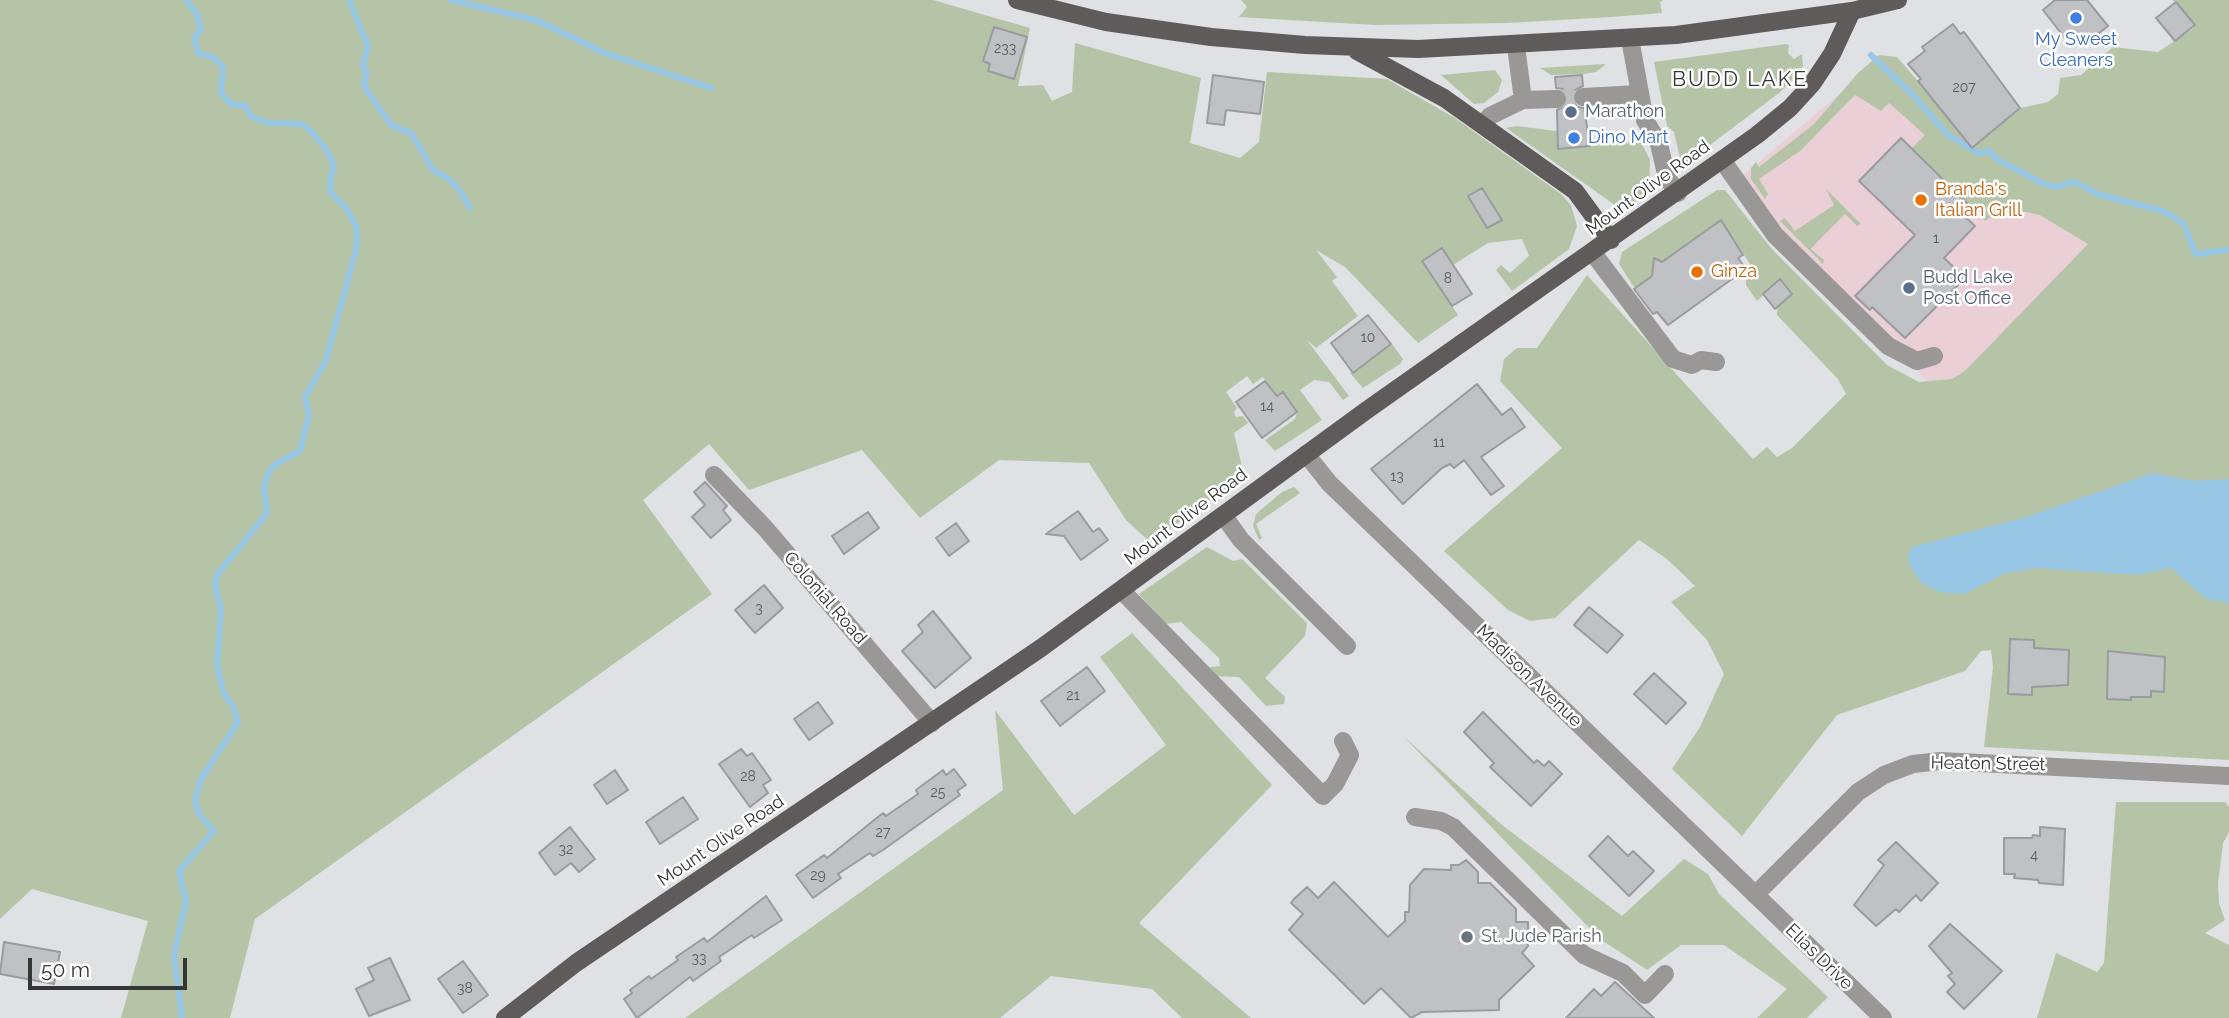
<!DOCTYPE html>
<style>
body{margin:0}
#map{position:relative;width:2229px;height:1018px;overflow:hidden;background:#e0e1e4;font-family:Raleway,sans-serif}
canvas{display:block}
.scale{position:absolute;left:28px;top:958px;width:159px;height:32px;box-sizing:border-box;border:4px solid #363637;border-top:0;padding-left:9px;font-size:21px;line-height:24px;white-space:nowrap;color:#363637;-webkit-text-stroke:5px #fff;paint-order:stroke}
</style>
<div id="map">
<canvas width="2229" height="1018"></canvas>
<div class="scale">50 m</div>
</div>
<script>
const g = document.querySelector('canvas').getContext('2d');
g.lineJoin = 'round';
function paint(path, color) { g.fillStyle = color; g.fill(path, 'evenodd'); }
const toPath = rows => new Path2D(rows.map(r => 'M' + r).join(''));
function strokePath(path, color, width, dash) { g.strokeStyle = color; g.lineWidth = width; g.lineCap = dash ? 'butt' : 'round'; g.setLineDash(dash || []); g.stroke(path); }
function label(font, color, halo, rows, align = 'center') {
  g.font = font + ' Raleway,sans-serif'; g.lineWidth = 5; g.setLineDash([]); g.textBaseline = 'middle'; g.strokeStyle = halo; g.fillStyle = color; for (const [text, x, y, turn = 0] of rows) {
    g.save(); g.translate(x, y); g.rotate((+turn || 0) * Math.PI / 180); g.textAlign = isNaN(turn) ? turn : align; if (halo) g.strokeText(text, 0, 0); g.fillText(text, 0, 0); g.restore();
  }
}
paint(toPath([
 [1867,71,2092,243,1946,400,1783,236,1741,177]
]), '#ead0d6');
paint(toPath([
 [0,0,933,0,1030,28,1018,86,1043,85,1052,101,1072,92,1075,43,1201,78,1190,143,1240,158,1259,142,1267,72,1387,79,1455,118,1561,194,1571,205,1577,226,1569,249,1512,291,1496,270,1501,265,1510,273,1529,256,1522,239,1488,243,1453,265,1442,248,1422,260,1458,315,1418,343,1345,267,1316,250,1337,277,1332,281,1358,316,1316,348,1307,340,1349,396,1343,400,1329,382,1314,380,1300,390,1322,420,1275,451,1265,440,1295,419,1297,412,1283,392,1277,396,1263,377,1253,384,1247,376,1226,392,1237,408,1234,412,1236,417,1243,416,1248,423,1234,433,1244,475,1151,543,1126,520,1089,463,999,460,920,518,862,450,749,490,709,444,643,500,712,594,255,919,230,1018,121,1018,148,921,32,889,0,919],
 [1241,0,1663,0,1660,2,1662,13,1611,17,1508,23,1374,25,1239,17,1247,7],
 [2173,0,2229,0,2229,760,1984,747,1993,667,1991,650,1981,651,1965,671,1837,715,1742,836,1672,769,1700,727,1724,674,1707,640,1671,602,1695,586,1667,559,1639,540,1555,618,1530,621,1508,610,1444,551,1562,448,1500,381,1504,359,1517,348,1537,348,1587,275,1753,459,1767,447,1777,457,1792,448,1846,394,1838,379,1777,315,1780,280,1757,301,1746,285,1746,280,1756,273,1721,220,1662,262,1653,263,1656,274,1635,289,1619,264,1622,252,1717,190,1725,190,1771,248,1887,365,1919,382,1952,379,1965,371,2088,244,2040,215,1998,206,1997,212,1985,221,1912,148,1925,135,1889,103,1881,111,1855,95,1800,151,1759,179,1768,194,1765,199,1751,179,1751,168,1756,162,1759,167,1814,124,1858,73,1879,55,1897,57,1930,95,1994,130,2020,108,2048,102,2058,94,2060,78,2081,75,2113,47,2158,52,2194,28],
 [1786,44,1789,45,1788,53,1794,59,1802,54,1803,66,1795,77,1779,93,1682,166,1674,132,1667,126,1654,62],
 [1606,64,1596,72,1583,74,1551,75,1540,68],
 [1495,70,1502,80,1498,92,1484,103,1474,104,1441,75],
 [1516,126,1557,131,1558,149,1641,142,1650,160,1649,192,1622,210,1506,128],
 [1826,189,1861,224,1857,226,1845,214,1818,241,1811,249,1824,260,1823,264,1780,221,1785,218,1795,231,1834,205],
 [1392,344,1403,359,1400,364,1363,388,1350,373],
 [1294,487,1300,493,1256,524,1262,538,1259,540,1253,526,1256,514,1282,492],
 [1207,547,1233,561,1242,559,1307,623,1305,636,1265,678,1285,697,1284,704,1266,706,1239,677,1210,676,1203,668,1220,666,1219,658,1181,622,1165,624,1139,594],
 [1132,633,1272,785,1139,923,1251,1018,1182,1018,1152,989,1051,976,1000,1018,685,1018,1003,790,995,710,1074,815,1166,745,1100,657],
 [1403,736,1502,825,1622,916,1684,859,1708,874,1719,894,1828,997,1807,1018,1757,1018,1787,989,1724,945,1681,945,1647,970,1600,939],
 [2116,802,2225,802,2229,807,2229,832,2223,843,2218,883,2219,903,2225,920,2205,933,2229,945,2229,1018,2037,1018,2056,953,2097,972,2104,963]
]), '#b5c4a7');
paint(toPath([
 [2153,473,2192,481,2229,479,2229,603,2206,599,2171,568,2137,575,2035,568,2003,574,1965,594,1940,592,1922,583,1911,568,1908,555,1912,547,2026,517]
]), '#97c7e5');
strokePath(toPath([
 [349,0,368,46,363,66,367,73,364,82,367,91,392,126,411,133,434,171,446,177,458,188,470,208],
 [451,0,536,20,605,53,711,88],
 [1871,55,1914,96,1948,135,1978,153,1989,151,1998,160,2044,184,2058,187,2072,182,2080,184,2097,194,2163,211,2183,223,2196,254,2229,250],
 [182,1018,174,955,186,901,179,871,214,831,199,814,195,800,201,779,238,722,233,706,224,694,217,665,221,608,215,586,217,575,267,513,264,489,268,473,276,464,300,451,309,415,305,397,326,360,356,250,357,228,347,209,331,193,330,179,334,166,328,152,312,132,302,124,269,123,252,117,244,105,232,105,221,93,223,67,213,57,199,54,194,38,201,30,197,14,186,0]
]), '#97c7e5', 6);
const building = toPath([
 [2055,0,2087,0,2108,26,2089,41,2084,36,2075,43,2067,34,2064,37,2043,10,2055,0],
 [2176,2,2195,25,2175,41,2156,18,2176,2],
 [1953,24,1960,34,1964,32,2020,108,1972,148,1918,81,1921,79,1908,64,1925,51,1922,47,1953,24],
 [994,27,1027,37,1014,79,988,71,990,64,983,61,994,27],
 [1213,75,1264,82,1260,114,1226,110,1224,125,1207,123,1213,75],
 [1582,75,1583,86,1573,91,1572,98,1577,107,1584,108,1590,146,1558,149,1557,110,1567,105,1568,98,1563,89,1556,88,1555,77,1582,75],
 [1901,138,1970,206,1962,214,1975,226,1944,258,1965,278,1905,338,1872,307,1870,310,1855,296,1915,235,1859,181,1901,138],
 [1482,188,1502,220,1487,228,1468,196,1482,188],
 [1721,220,1743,255,1738,258,1746,269,1668,325,1657,312,1653,314,1634,289,1652,276,1654,258,1662,262,1721,220],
 [1442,248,1472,294,1452,306,1422,261,1442,248],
 [1780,279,1792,294,1775,309,1763,294,1780,279],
 [1368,315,1391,344,1353,373,1331,343,1368,315],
 [1265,381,1277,396,1283,392,1297,412,1262,438,1236,402,1265,381],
 [1477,384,1502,415,1511,408,1525,427,1481,457,1504,486,1491,495,1464,460,1454,468,1450,464,1442,468,1403,504,1371,469,1477,384],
 [705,482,727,506,723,510,731,520,711,538,692,517,705,505,694,492,705,482],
 [1078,511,1093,532,1099,528,1108,540,1081,560,1064,536,1046,534,1078,511],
 [868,512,879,528,844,554,832,536,868,512],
 [956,523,969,541,949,556,936,538,956,523],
 [764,585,783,608,755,633,735,610,764,585],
 [1589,607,1623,635,1607,653,1574,625,1589,607],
 [933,611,971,658,935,688,902,651,923,632,918,625,933,611],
 [2010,639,2034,640,2034,648,2069,650,2068,685,2032,687,2032,695,2008,694,2010,639],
 [2108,651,2165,657,2164,692,2151,691,2151,697,2131,697,2131,700,2107,699,2108,651],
 [1087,667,1105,691,1060,726,1041,701,1087,667],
 [1654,673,1686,703,1666,724,1634,694,1654,673],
 [818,702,833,723,809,740,794,719,818,702],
 [1483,712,1534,763,1537,760,1544,766,1549,761,1562,774,1531,806,1490,767,1494,763,1464,732,1483,712],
 [741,749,747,756,752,753,771,780,763,785,768,793,750,807,719,764,741,749],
 [954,769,966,785,957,791,960,795,883,850,873,856,870,853,838,874,841,878,813,898,796,875,824,855,827,858,883,813,886,816,918,794,916,790,943,770,946,775,954,769],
 [615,770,628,790,607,804,594,785,615,770],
 [683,797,698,819,660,844,646,822,683,797],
 [570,827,595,859,579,872,571,863,555,875,539,853,570,827],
 [2040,827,2065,829,2063,885,2039,883,2038,880,2014,878,2015,874,2004,874,2004,838,2032,838,2033,835,2040,836,2040,827],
 [1608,836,1628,856,1633,851,1654,871,1629,896,1589,856,1608,836],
 [1896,842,1938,883,1921,901,1916,895,1899,912,1896,909,1876,926,1854,905,1884,865,1878,860,1896,842],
 [1466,860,1478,872,1478,883,1490,883,1516,909,1516,922,1528,922,1528,946,1522,953,1534,966,1499,1000,1499,1010,1422,1012,1411,1018,1381,988,1364,1004,1289,930,1303,914,1291,903,1294,899,1307,887,1318,898,1334,882,1388,937,1405,921,1405,912,1409,912,1410,885,1424,869,1451,870,1451,865,1459,865,1466,860],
 [766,896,782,920,754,938,752,935,719,957,721,961,693,981,690,977,637,1018,624,999,632,993,630,990,649,976,651,979,678,960,676,957,704,938,707,942,766,896],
 [1950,924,2002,971,1964,1009,1947,992,1955,984,1948,976,1952,973,1929,946,1950,924],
 [4,942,60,952,54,984,0,974,4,942],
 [390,958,410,1000,369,1016,356,989,374,980,368,968,390,958],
 [463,961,488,995,463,1013,438,979,463,961],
 [1615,982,1654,1018,1566,1018,1594,989,1601,996,1615,982]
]);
paint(building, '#c0c1c4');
strokePath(building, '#9a9b9e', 2);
strokePath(toPath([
 [1557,99,1583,97]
]), '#bebfc1', 18, [18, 9]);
strokePath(toPath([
 [1630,39,1645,120,1659,144,1667,178,1678,193],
 [1516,46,1523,100,1557,99],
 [1583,97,1638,94],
 [1483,125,1490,116,1523,100],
 [1722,160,1775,235,1888,346,1917,361,1934,356],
 [1593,253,1673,359,1692,365,1701,360,1716,362],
 [1306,454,1329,483,1883,1018],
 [714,475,765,528,932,723],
 [1223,515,1241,540,1347,646],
 [1122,591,1323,796,1335,784,1350,755,1343,741],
 [1415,817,1441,821,1453,827,1584,955,1623,973,1645,995,1665,974],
 [1755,895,1858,792,1884,775,1913,764,1941,761,2229,776]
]), '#999897', 18);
strokePath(toPath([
 [1017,0,1106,22,1211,37,1305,45,1418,49,1676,35,1852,11,1898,0],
 [1357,51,1444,98,1575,191,1611,240],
 [505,1018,576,963,1041,648,1367,410,1757,135,1790,108,1812,84,1832,54,1852,11]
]), '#5e5b5a', 18);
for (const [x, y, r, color] of [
 [2076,18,7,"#3f7fe0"],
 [1571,112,7,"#5c6f8a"],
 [1574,138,7,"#3f7fe0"],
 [1921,200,7,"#e8710a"],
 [1697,272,7,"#e8710a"],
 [1909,288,7,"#5c6f8a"],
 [1467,937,7,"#6b7280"]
]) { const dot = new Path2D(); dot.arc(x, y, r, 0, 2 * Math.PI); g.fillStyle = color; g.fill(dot); strokePath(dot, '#fff', 2.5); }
label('14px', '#58595a', null, [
 ["233",1005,49],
 ["207",1964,88],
 ["1",1936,239],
 ["8",1448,279],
 ["10",1368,338],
 ["14",1267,407],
 ["11",1439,443],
 ["13",1397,477],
 ["3",759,609],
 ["21",1073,696],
 ["28",748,777],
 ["25",938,793],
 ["27",883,833],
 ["32",566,850],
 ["4",2034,856],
 ["29",818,876],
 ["33",699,959],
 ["38",465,989]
]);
label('18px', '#366cbe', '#fff', [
 ["My Sweet",2076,40],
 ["Cleaners",2076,61],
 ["Dino Mart",1588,138,"left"]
]);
label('18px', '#4e5e75', '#fff', [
 ["Marathon",1585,112],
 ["Budd Lake",1923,278],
 ["Post Office",1923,299]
], 'left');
label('18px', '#363637', '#fff', [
 ["Mount Olive Road",1648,188,-36],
 ["Mount Olive Road",1186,517,-37],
 ["Colonial Road",825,598,49],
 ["Madison Avenue",1529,676,44],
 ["Heaton Street",1988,764,1],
 ["Mount Olive Road",721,841,-34],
 ["Elias Drive",1819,957,44]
]);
label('18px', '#c56008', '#fff', [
 ["Branda's",1935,190],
 ["Italian Grill",1935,211],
 ["Ginza",1711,272]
], 'left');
label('18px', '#5b616d', '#fff', [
 ["St. Jude Parish",1481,937]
], 'left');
g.letterSpacing = '2px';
label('21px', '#363637', '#fff', [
 ["BUDD LAKE",1740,80]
]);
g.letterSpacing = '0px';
</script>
